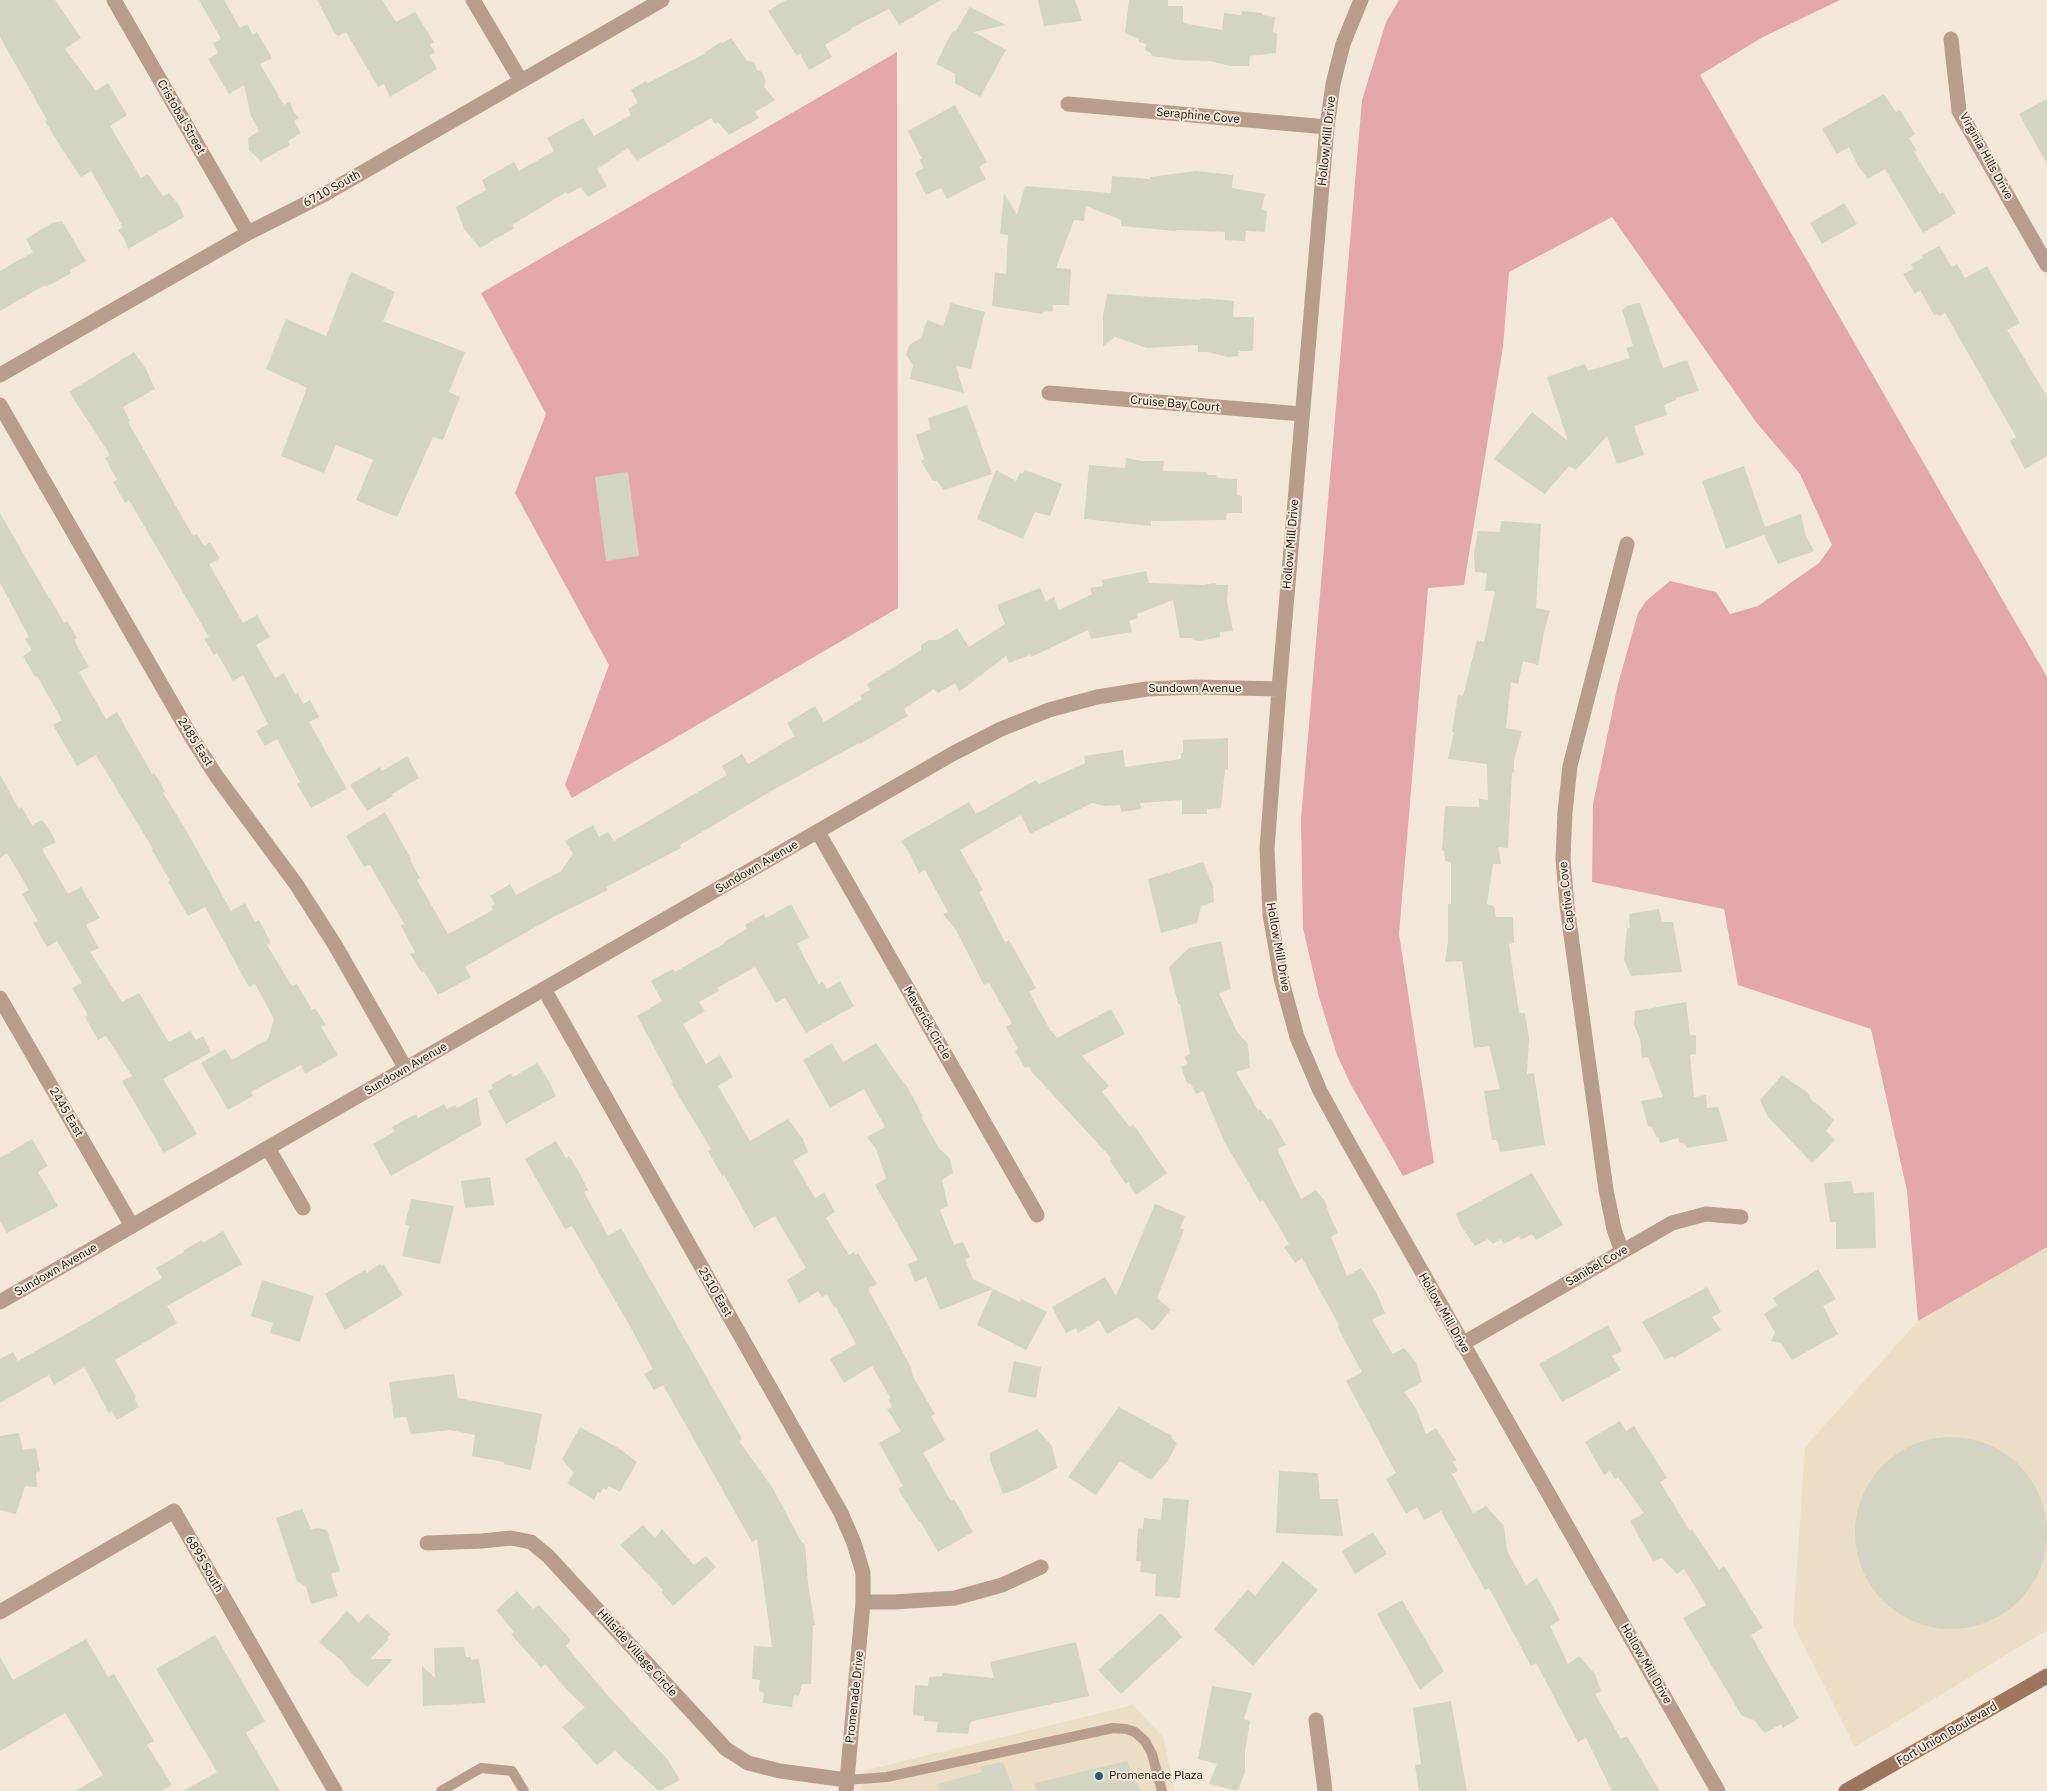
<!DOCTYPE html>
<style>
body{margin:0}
canvas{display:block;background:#f3e8d7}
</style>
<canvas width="2047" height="1791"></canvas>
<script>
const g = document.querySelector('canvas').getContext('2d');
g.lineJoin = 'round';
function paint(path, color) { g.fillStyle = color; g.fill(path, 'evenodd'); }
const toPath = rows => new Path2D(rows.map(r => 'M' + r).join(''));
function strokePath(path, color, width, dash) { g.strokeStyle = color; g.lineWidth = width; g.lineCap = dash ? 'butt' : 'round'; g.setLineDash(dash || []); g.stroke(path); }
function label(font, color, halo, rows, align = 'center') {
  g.font = font + ' "IBM Plex Sans",sans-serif'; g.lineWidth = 4; g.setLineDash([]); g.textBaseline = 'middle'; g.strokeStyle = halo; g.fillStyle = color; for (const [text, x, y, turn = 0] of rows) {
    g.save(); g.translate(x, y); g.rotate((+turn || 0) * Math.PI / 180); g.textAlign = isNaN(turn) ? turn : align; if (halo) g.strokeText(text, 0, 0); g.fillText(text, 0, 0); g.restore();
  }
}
paint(toPath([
 [2047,1247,2047,1630,1855,1747,1793,1624,1805,1447,1918,1321],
 [1133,1705,1163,1737,1175,1791,861,1791,864,1772,867,1770]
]), '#ecdec6');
paint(toPath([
 [1399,0,1840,0,1763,37,1700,75,2047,677,2047,1247,1918,1321,1907,1191,1871,1029,1738,985,1724,909,1592,882,1593,804,1618,684,1638,613,1646,601,1670,581,1716,592,1730,614,1758,606,1819,563,1832,545,1800,474,1756,422,1612,217,1509,272,1503,347,1464,585,1428,588,1399,934,1434,1163,1403,1176,1351,1085,1337,1055,1319,997,1303,928,1301,819,1362,100,1386,22],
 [897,52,898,608,572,798,565,785,609,665,515,493,546,414,481,293]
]), '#e4a7a8');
paint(toPath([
 [0,0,55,0,81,38,65,49,96,91,108,83,127,115,110,126,141,178,148,174,163,196,169,193,179,205,184,217,128,249,125,240,118,230,123,227,91,171,81,177,69,160,45,121,47,120,0,37],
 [199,0,224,0,240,28,247,24,253,35,257,32,272,58,260,64,284,105,290,101,293,111,299,118,294,121,301,133,288,141,290,145,261,161,249,150,248,138,259,131,251,116,244,85,229,94,208,59,218,53,213,43,221,39],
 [317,0,382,0,396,22,415,12,434,42,430,45,435,52,430,56,437,69,390,97,384,84,378,87,346,32,338,36,334,32],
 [786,0,941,0,899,25,889,9,851,28,852,29,825,45,832,57,809,70,800,54,797,56,768,11],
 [1038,0,1075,0,1082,21,1044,26],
 [1129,0,1168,0,1168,6,1183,6,1183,23,1222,30,1224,13,1241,15,1242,11,1262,13,1262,15,1275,17,1273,32,1277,33,1276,53,1250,56,1249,66,1230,66,1210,61,1179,60,1152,56,1151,53,1145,50,1146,44,1139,42,1139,39,1125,33],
 [970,7,1006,25,974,32,1006,50,980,97,955,83,955,74,936,64,948,39,953,31,955,32],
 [731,38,747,61,754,62,757,70,762,72,766,81,764,87,775,100,755,112,759,118,729,135,718,122,715,124,711,118,637,161,628,148,597,169,607,186,588,197,581,187,568,194,566,192,512,225,514,228,480,248,464,229,456,207,486,190,482,180,514,162,519,171,554,151,547,138,583,118,594,136,631,115,628,109,638,103,631,90,646,81,648,83,706,53,705,52,721,42,723,43],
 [1884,94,1896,112,1900,110,1915,134,1909,138,1917,151,1914,152,1940,194,1943,192,1956,213,1923,233,1885,169,1868,179,1858,166,1849,147,1837,154,1822,129],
 [2047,99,2047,164,2019,114],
 [955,105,987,162,979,167,986,179,947,199,941,188,926,195,915,173,924,168,919,159,922,159,908,131],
 [1196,171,1233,175,1232,188,1265,194,1261,210,1267,211,1265,232,1246,231,1245,241,1225,240,1225,232,1176,230,1176,231,1121,226,1121,220,1086,206,1084,221,1074,220,1056,268,1071,269,1069,305,1053,305,1053,311,1043,312,1042,314,992,306,995,272,1006,274,1008,235,1000,234,1004,193,1017,215,1025,186,1111,193,1112,176,1150,179,1150,177],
 [1844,203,1857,224,1822,244,1810,223],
 [62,221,86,261,70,270,71,273,46,287,45,285,0,311,0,271,33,252,26,239,52,223],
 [1939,246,1952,267,1957,264,1965,278,1987,266,2020,323,2007,330,2047,396,2047,456,2025,469,2010,441,2016,437,1945,313,1939,316,1938,314,1934,315,1920,290,1915,294,1903,274,1913,269,1911,264,1923,258,1922,255],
 [351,272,395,292,383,321,465,352,449,392,460,397,443,440,433,437,397,517,356,500,373,460,336,445,324,473,281,456,307,388,266,369,286,319,326,336],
 [1107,294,1200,300,1201,298,1234,301,1233,317,1254,317,1253,351,1239,351,1238,356,1228,357,1208,352,1198,352,1198,345,1147,348,1115,337,1103,346,1103,315],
 [951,303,985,312,971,369,956,366,964,393,910,379,913,365,906,355,909,345,921,338,927,320,943,326],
 [1640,303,1663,368,1687,360,1699,391,1676,398,1676,400,1664,405,1667,415,1634,426,1644,455,1617,464,1607,436,1576,470,1569,466,1545,494,1494,459,1532,412,1568,441,1547,377,1585,364,1588,371,1630,358,1626,348,1633,346,1622,310,1629,305],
 [134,352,146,369,155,389,123,407,130,421,128,422,193,536,197,534,204,546,210,542,220,559,209,564,243,623,257,615,270,637,256,645,275,678,284,673,295,694,298,693,303,704,310,700,319,717,309,722,347,789,311,808,297,784,300,782,277,739,265,746,256,731,268,724,243,675,233,681,217,653,214,655,204,639,209,637,188,601,129,500,125,503,113,482,117,480,105,458,110,455,69,392],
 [967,405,992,474,944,490,937,481,933,481,921,461,924,459,916,435,931,429,928,418],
 [1126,458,1142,461,1164,461,1163,471,1207,472,1208,475,1216,475,1217,478,1237,479,1237,495,1242,496,1242,513,1227,513,1226,520,1151,521,1151,526,1084,519,1089,465,1125,468],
 [1744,466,1765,527,1801,514,1805,534,1814,551,1778,564,1764,535,1726,549,1702,481],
 [996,470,1016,481,1020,472,1022,474,1025,470,1062,484,1050,516,1035,512,1023,539,977,519],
 [628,472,639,556,606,561,595,477],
 [0,513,49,598,50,598,64,623,67,621,77,638,74,640,89,667,79,672,106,719,117,712,152,774,154,773,160,782,165,792,163,793,186,830,231,911,245,903,255,922,259,920,271,943,267,945,292,986,297,984,312,1010,315,1008,326,1025,321,1027,338,1055,305,1074,301,1065,251,1092,253,1096,228,1110,201,1063,225,1049,232,1060,268,1039,274,1019,255,984,249,987,205,907,188,916,168,882,170,881,152,850,153,849,96,755,77,766,53,725,62,720,37,676,35,677,23,656,32,650,25,639,29,637,0,583],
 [1501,521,1541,524,1536,608,1550,611,1544,632,1538,665,1523,661,1518,684,1511,682,1506,728,1522,731,1514,760,1514,773,1512,772,1508,848,1498,847,1501,864,1493,864,1487,904,1494,906,1496,917,1513,917,1514,943,1509,944,1519,1013,1525,1013,1529,1038,1527,1074,1534,1073,1545,1145,1500,1152,1497,1140,1492,1140,1484,1091,1500,1089,1489,1046,1474,1048,1462,961,1445,962,1448,941,1448,904,1451,904,1451,862,1445,861,1444,851,1442,851,1445,806,1479,807,1479,799,1488,800,1487,764,1448,759,1454,732,1452,732,1458,695,1463,696,1477,640,1484,642,1495,591,1485,591,1487,573,1475,572,1474,552,1478,531,1500,532],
 [1146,571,1149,583,1203,585,1215,583,1216,585,1228,585,1227,601,1233,631,1220,632,1220,637,1200,641,1193,640,1192,638,1180,638,1173,600,1137,614,1138,618,1129,621,1132,632,1091,639,1088,630,1031,657,1030,655,1009,663,1006,656,959,692,955,683,938,693,934,689,904,709,908,716,860,744,859,743,773,790,680,845,681,848,606,887,608,890,553,917,465,967,471,977,438,995,424,971,422,973,410,954,415,952,401,926,404,924,370,865,364,867,346,836,385,812,411,859,410,860,420,878,417,880,448,934,493,910,491,906,495,904,490,896,510,884,516,895,561,871,573,854,565,841,593,825,599,837,608,832,614,841,727,775,722,766,742,754,748,764,795,736,787,723,815,706,824,722,862,699,860,695,870,690,867,684,921,650,921,645,929,640,938,640,957,628,969,647,1005,624,997,605,1040,588,1046,601,1054,597,1059,610,1092,594,1090,588,1103,586,1102,580],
 [1228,738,1228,769,1225,770,1221,808,1207,809,1207,814,1182,814,1182,800,1140,803,1141,809,1121,812,1120,805,1105,806,1092,803,1030,834,1021,815,960,850,983,890,979,892,1005,942,1009,940,1036,988,1029,992,1051,1031,1052,1031,1057,1038,1111,1009,1125,1034,1082,1056,1109,1086,1102,1092,1130,1127,1133,1124,1167,1173,1136,1195,1128,1182,1126,1184,1110,1161,1112,1159,1031,1071,1029,1066,1025,1068,1015,1051,1018,1049,1006,1027,1012,1023,989,983,984,985,956,930,943,914,948,912,925,870,919,873,911,856,901,841,969,802,976,814,1036,780,1039,784,1085,763,1084,756,1123,750,1125,767,1181,759,1181,753,1183,753,1183,740],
 [407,756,419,778,392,794,393,796,367,811,350,785,380,767,382,771],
 [0,775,19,809,22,807,32,825,42,820,50,830,56,842,42,849,68,894,81,887,100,918,86,925,99,948,90,952,122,1002,139,993,169,1042,190,1031,196,1040,203,1036,211,1052,163,1079,197,1134,164,1153,122,1081,132,1076,106,1036,98,1040,85,1017,88,1015,72,988,82,983,57,941,47,947,33,923,38,921,22,894,29,890,7,853,0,858],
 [1203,862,1213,886,1214,902,1201,906,1197,923,1161,933,1148,879],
 [791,904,809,937,797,944,819,985,822,981,827,989,840,981,854,1006,806,1033,785,998,776,1003,755,967,717,988,719,991,699,1002,705,1011,683,1024,706,1064,720,1055,733,1077,718,1086,750,1141,788,1119,803,1139,808,1152,793,1161,815,1198,824,1192,835,1212,826,1218,849,1255,854,1252,855,1255,858,1253,877,1284,868,1289,911,1367,913,1377,935,1414,931,1416,945,1440,923,1453,951,1501,954,1499,973,1532,938,1552,920,1521,919,1522,898,1489,903,1486,879,1443,901,1431,887,1409,892,1407,889,1400,891,1399,872,1366,844,1383,830,1359,856,1344,836,1307,835,1308,827,1295,822,1297,818,1291,799,1303,787,1280,806,1268,775,1216,754,1228,724,1175,722,1176,708,1151,711,1149,671,1083,673,1082,637,1016,662,1001,651,981,673,969,675,972,725,943,724,942,747,929,745,925,764,914,766,918],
 [1659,909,1662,922,1673,922,1682,972,1631,976,1624,960,1627,928,1630,928,1629,914],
 [1221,941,1231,989,1219,993,1237,1032,1248,1044,1250,1068,1236,1072,1258,1110,1260,1109,1268,1120,1271,1119,1286,1145,1277,1149,1301,1199,1316,1190,1325,1201,1329,1214,1338,1233,1331,1237,1347,1276,1361,1268,1376,1292,1385,1313,1372,1320,1393,1354,1404,1348,1417,1364,1422,1382,1404,1392,1416,1408,1426,1434,1436,1428,1456,1460,1453,1462,1458,1471,1452,1474,1473,1513,1486,1506,1504,1526,1507,1551,1526,1585,1537,1578,1560,1620,1550,1626,1568,1664,1579,1656,1595,1674,1601,1691,1595,1694,1621,1739,1627,1736,1660,1791,1612,1791,1586,1738,1578,1742,1536,1663,1531,1666,1489,1588,1485,1590,1441,1511,1424,1520,1417,1507,1406,1514,1386,1479,1396,1473,1346,1381,1362,1372,1337,1326,1339,1325,1302,1258,1295,1263,1284,1247,1289,1244,1263,1200,1260,1202,1224,1141,1203,1091,1196,1094,1191,1084,1187,1083,1181,1067,1188,1063,1184,1057,1190,1054,1180,1004,1178,1004,1169,967,1189,948],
 [1686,1002,1690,1035,1696,1035,1696,1054,1690,1055,1694,1097,1706,1095,1707,1108,1718,1107,1728,1141,1687,1148,1685,1144,1680,1143,1678,1138,1660,1143,1659,1138,1656,1137,1652,1127,1648,1126,1641,1101,1663,1097,1648,1057,1642,1058,1640,1039,1634,1025,1635,1011],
 [832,1043,843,1062,876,1043,904,1084,905,1083,923,1116,921,1117,939,1148,950,1159,953,1173,942,1180,948,1206,940,1210,954,1245,963,1242,970,1257,965,1259,973,1279,1020,1302,1021,1299,1047,1312,1026,1350,977,1325,993,1289,940,1310,926,1277,915,1282,908,1264,918,1260,875,1185,886,1178,876,1149,867,1137,885,1127,864,1089,830,1108,803,1060],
 [537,1063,549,1081,556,1096,506,1124,488,1091,493,1088,491,1085,511,1073,513,1077],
 [1782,1075,1807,1092,1812,1101,1819,1105,1834,1120,1826,1131,1835,1140,1812,1163,1768,1117,1760,1100],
 [477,1097,481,1125,391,1176,373,1144,395,1131,392,1127,416,1114,418,1118,444,1104,447,1109,455,1105,457,1108],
 [32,1139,48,1166,38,1172,58,1206,7,1233,0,1221,0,1158],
 [556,1141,566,1158,569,1156,579,1172,588,1190,584,1192,608,1236,621,1228,742,1439,739,1441,772,1487,802,1543,805,1544,808,1583,815,1625,813,1625,811,1684,802,1684,799,1696,794,1695,792,1707,763,1703,764,1693,759,1691,760,1680,752,1679,754,1646,772,1647,757,1539,752,1542,663,1385,654,1390,644,1374,653,1369,631,1328,572,1226,565,1229,525,1159],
 [1532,1173,1563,1225,1536,1240,1532,1234,1521,1240,1519,1236,1504,1244,1501,1239,1493,1244,1488,1239,1475,1246,1461,1226,1456,1214],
 [490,1177,494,1205,465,1208,461,1181],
 [1851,1181,1854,1193,1874,1192,1876,1248,1836,1249,1836,1222,1830,1222,1824,1183],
 [411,1199,454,1206,440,1264,402,1256,409,1226,405,1224],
 [1155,1204,1185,1216,1180,1228,1184,1230,1157,1298,1171,1310,1153,1331,1137,1317,1107,1334,1099,1320,1078,1333,1076,1328,1066,1333,1052,1307,1105,1277,1116,1296],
 [223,1231,242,1264,167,1306,177,1323,115,1360,136,1397,134,1398,139,1407,117,1420,112,1411,109,1413,84,1367,54,1385,49,1375,0,1403,0,1359,13,1352,18,1361,79,1327,162,1278,156,1268,184,1252,183,1251,202,1240,203,1243],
 [380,1264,382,1266,384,1265,403,1295,345,1330,325,1294,365,1270,367,1273],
 [1818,1269,1836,1299,1823,1306,1838,1334,1792,1360,1781,1343,1771,1341,1775,1332,1764,1314,1777,1305,1773,1298],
 [262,1280,314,1296,300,1342,270,1333,273,1323,251,1316],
 [1707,1287,1721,1312,1712,1317,1721,1330,1674,1358,1673,1356,1665,1360,1642,1322],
 [1608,1325,1622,1351,1612,1356,1621,1370,1562,1402,1539,1364],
 [1014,1361,1041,1367,1036,1398,1008,1392],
 [454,1374,458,1398,542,1414,531,1470,504,1464,504,1462,472,1456,475,1435,450,1430,411,1434,406,1417,394,1418,389,1382],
 [1119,1407,1172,1436,1171,1438,1177,1443,1168,1461,1151,1480,1120,1461,1096,1495,1068,1477],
 [1620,1421,1626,1431,1634,1426,1667,1478,1660,1482,1690,1531,1692,1529,1719,1570,1724,1566,1763,1628,1751,1635,1799,1718,1783,1728,1781,1724,1765,1733,1754,1720,1742,1716,1683,1618,1706,1605,1684,1569,1677,1574,1662,1558,1653,1561,1630,1521,1644,1513,1618,1477,1615,1479,1610,1471,1604,1475,1585,1442],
 [580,1427,620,1449,637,1462,620,1492,609,1486,606,1490,603,1488,600,1493,598,1492,594,1500,567,1483,574,1473,562,1459],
 [1037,1429,1052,1446,1057,1468,1020,1488,1003,1494,990,1460,990,1453],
 [19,1433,23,1450,36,1448,40,1471,36,1473,37,1487,25,1486,16,1514,0,1510,0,1436],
 '1855 1533a96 96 0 1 1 192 0a96 96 0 1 1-192 0Z',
 [1279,1471,1318,1473,1320,1499,1338,1499,1343,1536,1276,1533],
 [1163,1498,1189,1500,1180,1598,1155,1596,1156,1574,1140,1572,1141,1561,1136,1561,1138,1528,1143,1529,1144,1518,1161,1520],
 [302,1509,311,1529,318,1528,327,1530,340,1571,331,1574,338,1596,311,1604,306,1587,297,1581,276,1518],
 [643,1525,655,1538,662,1529,694,1565,706,1556,716,1567,673,1606,661,1592,663,1590,620,1545],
 [1373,1532,1387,1554,1355,1574,1342,1551],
 [1283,1561,1318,1590,1253,1666,1214,1629,1248,1589,1255,1596],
 [517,1591,533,1609,539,1605,571,1640,566,1646,609,1697,668,1760,680,1780,659,1791,615,1751,597,1765,562,1727,585,1707,567,1690,545,1664,541,1668,511,1634,514,1632,496,1610],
 [1402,1600,1444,1671,1420,1690,1377,1614],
 [347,1611,359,1623,367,1614,391,1634,387,1638,389,1639,370,1659,393,1659,368,1687,353,1675,343,1662,319,1642],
 [1161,1613,1182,1637,1121,1694,1098,1670],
 [215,1635,265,1721,246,1733,280,1791,183,1791,217,1772,156,1669],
 [86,1639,108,1677,114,1674,154,1741,147,1745,172,1785,161,1791,75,1791,103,1775,65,1713,0,1751,0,1657,13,1680],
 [1076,1642,1089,1696,973,1721,970,1723,968,1734,936,1732,938,1722,924,1721,924,1716,913,1715,915,1685,928,1686,929,1677,942,1676,943,1673,994,1678,990,1662],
 [464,1647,466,1657,471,1657,471,1660,479,1659,485,1703,423,1706,422,1666,435,1678,434,1648],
 [1212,1686,1252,1693,1244,1719,1250,1721,1245,1751,1245,1771,1238,1791,1209,1784,1217,1764,1198,1759],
 [1451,1701,1467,1791,1419,1791,1415,1765,1421,1764,1413,1708],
 [1127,1761,1141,1791,1036,1791,1035,1783],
 [1003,1762,1014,1791,938,1791,937,1784,982,1772,980,1767]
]), '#d3d4c2');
strokePath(toPath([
 [847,1780,887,1777,1113,1728,1126,1729,1135,1732,1145,1741,1152,1754,1162,1791],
 [441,1791,481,1768,512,1771,524,1791]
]), '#b89c8d', 10);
strokePath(toPath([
 [114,0,248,233],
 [473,0,521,81],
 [1361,0,1343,44,1333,84,1327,127,1279,689,1267,849,1270,914,1281,978,1297,1037,1320,1091,1348,1142,1718,1791],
 [1951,39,1959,111,2047,265],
 [1068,104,1327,127],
 [0,375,248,233,325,194,662,0],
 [1049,393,1302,414],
 [0,405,192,738,217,777,296,884,335,945,406,1069],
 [818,832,1037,1215],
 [544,989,841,1513,854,1543,863,1573,863,1602,846,1791],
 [0,998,132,1226],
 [268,1148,303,1208],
 [1622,1252,1614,1229,1606,1190,1567,906,1563,859,1565,812,1570,766,1627,544],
 [0,1302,954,753,1001,729,1049,710,1097,697,1147,689,1196,687,1279,689],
 [1462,1344,1672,1223,1706,1214,1741,1217],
 [427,1543,482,1541,511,1538,531,1542,548,1556,726,1749,748,1763,780,1771,847,1780],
 [863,1602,894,1602,955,1598,1002,1585,1041,1567],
 [0,1612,174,1511,335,1791],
 [1316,1720,1325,1791]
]), '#b89c8d', 15);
strokePath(toPath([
 [1846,1791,2047,1676]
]), '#9e7660', 15);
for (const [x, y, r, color] of [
 [1099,1776,5,"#275d78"]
]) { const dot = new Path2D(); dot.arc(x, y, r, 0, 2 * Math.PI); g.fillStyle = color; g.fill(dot); strokePath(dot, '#f3e8d7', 2); }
label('12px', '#14110b', '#f3e8d7', [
 ["Seraphine Cove",1198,116,5],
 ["Cristobal Street",181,117,60],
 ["Hollow Mill Drive",1327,141,-84],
 ["Virginia Hills Drive",1986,156,61],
 ["6710 South",332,189,-29],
 ["Cruise Bay Court",1175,404,5],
 ["Hollow Mill Drive",1291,544,-85],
 ["Sundown Avenue",1195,689],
 ["2485 East",195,742,58],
 ["Sundown Avenue",757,867,-30],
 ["Captiva Cove",1567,896,-96],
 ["Hollow Mill Drive",1278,947,80],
 ["Maverick Circle",927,1023,60],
 ["Sundown Avenue",406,1069,-30],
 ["2445 East",66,1112,60],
 ["Sanibel Cove",1597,1266,-30],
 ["Sundown Avenue",56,1270,-30],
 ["2510 East",715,1292,60],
 ["Hollow Mill Drive",1444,1313,60],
 ["6895 South",204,1564,60],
 ["Hillside Village Circle",637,1653,48],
 ["Hollow Mill Drive",1646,1664,60],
 ["Promenade Drive",855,1697,-84],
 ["Fort Union Boulevard",1947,1734,-30]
]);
label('12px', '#14110b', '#f3e8d7', [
 ["Promenade Plaza",1109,1776]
], 'left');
</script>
